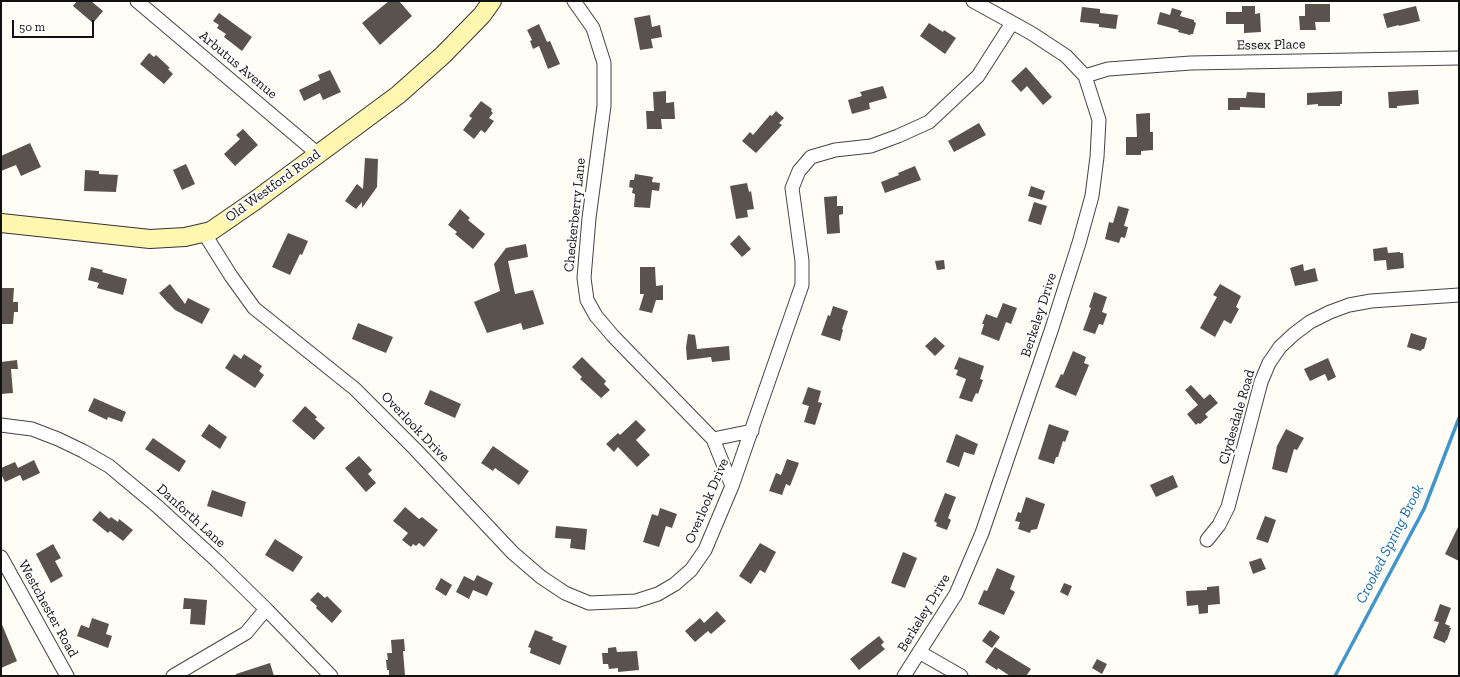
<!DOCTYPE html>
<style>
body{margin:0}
#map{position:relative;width:1460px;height:677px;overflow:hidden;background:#fffdf5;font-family:"Zilla Slab",serif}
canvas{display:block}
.frame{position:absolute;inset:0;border:2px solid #111;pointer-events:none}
.scale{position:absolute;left:12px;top:20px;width:82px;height:18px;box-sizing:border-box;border:2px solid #111;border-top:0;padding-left:5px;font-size:12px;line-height:14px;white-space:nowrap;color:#111;-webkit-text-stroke:3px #fff;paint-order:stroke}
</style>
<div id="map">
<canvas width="1460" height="677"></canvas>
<div class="frame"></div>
<div class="scale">50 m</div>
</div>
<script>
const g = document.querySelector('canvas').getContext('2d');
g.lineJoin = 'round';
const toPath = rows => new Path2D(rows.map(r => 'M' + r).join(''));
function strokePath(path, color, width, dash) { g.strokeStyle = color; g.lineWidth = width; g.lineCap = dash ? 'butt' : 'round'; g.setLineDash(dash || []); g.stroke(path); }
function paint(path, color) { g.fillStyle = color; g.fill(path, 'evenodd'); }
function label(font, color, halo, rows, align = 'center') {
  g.font = font + ' "Zilla Slab",serif'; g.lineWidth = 4; g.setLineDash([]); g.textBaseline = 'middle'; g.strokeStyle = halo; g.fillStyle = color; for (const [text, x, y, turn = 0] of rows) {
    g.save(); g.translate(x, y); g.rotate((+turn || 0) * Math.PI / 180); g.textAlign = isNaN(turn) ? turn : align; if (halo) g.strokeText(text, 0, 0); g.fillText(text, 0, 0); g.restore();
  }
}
strokePath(toPath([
 [1335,676,1424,509,1459,418]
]), '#3f96cf', 3.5);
paint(toPath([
 [77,1,91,1,103,11,93,23,73,6],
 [389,1,399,1,412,16,380,45,362,23],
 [1305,4,1330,4,1330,22,1315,22,1316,30,1300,30,1299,16,1305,16],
 [1242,6,1255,6,1255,14,1260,13,1261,32,1244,33,1244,24,1226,24,1226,12,1242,12],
 [1416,6,1420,21,1399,26,1399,25,1387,28,1383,14],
 [1082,7,1100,9,1100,13,1118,15,1116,29,1099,27,1099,24,1080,22],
 [1172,8,1182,11,1180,16,1194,20,1194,22,1196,23,1193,34,1191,34,1190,35,1178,32,1179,30,1157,24,1160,12,1170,15],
 [219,13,252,37,242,51,224,37,226,34,217,28,219,25,213,21],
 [650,15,652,27,660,25,662,37,651,39,653,48,640,50,634,18],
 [929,23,943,32,944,30,956,38,945,54,920,36],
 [539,24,547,42,550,41,560,64,548,69,539,46,533,49,530,41,532,40,527,30],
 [149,53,154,57,156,55,170,68,168,69,173,74,164,84,140,64],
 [1026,67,1052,97,1043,105,1027,86,1021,92,1011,81],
 [330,70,341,92,323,100,320,93,304,101,299,90,320,80,318,75],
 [883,86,887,98,869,103,870,109,852,114,848,100,862,96,860,92],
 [1418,90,1419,104,1397,106,1397,108,1389,108,1388,92],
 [666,91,666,103,674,102,675,119,661,119,662,129,647,129,646,111,654,111,653,92],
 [1342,91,1342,104,1340,104,1340,106,1318,106,1318,104,1307,105,1307,93],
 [1247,92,1265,93,1265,108,1240,107,1240,110,1228,110,1228,98,1246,98],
 [481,101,492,109,491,111,493,113,489,118,494,121,485,133,481,130,474,139,463,130,472,118,469,116],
 [776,111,784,118,779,123,782,125,756,153,742,141,750,132,753,135,770,115,772,116],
 [1150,113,1150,132,1153,132,1153,150,1141,151,1141,155,1126,155,1126,137,1137,137,1136,114],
 [979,123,986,135,954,152,948,141],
 [243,129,258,145,235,166,224,154,240,139,236,135],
 [30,143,41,167,21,176,16,165,1,171,1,156],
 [365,158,378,159,377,187,362,208,362,202,356,209,345,201,357,184,363,189],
 [186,164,195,184,182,190,173,170],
 [915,166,921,180,885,193,881,182,899,175,898,173],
 [85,170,99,171,99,174,118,175,116,192,84,191],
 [635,174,653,177,652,182,660,183,659,191,652,190,650,208,634,207,635,194,632,193,633,188,629,187,630,180,634,180],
 [747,183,749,192,751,191,754,209,747,210,748,217,736,219,730,186],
 [1031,186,1045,191,1042,200,1028,196],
 [837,196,837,206,843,206,843,214,839,215,840,233,827,234,824,197],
 [1034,202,1047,206,1041,225,1028,221],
 [1118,206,1129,209,1124,226,1128,227,1125,238,1121,237,1119,243,1105,239,1109,222,1113,223],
 [460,209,470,218,468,220,485,234,473,249,455,234,457,232,448,225],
 [288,233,308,241,302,255,300,254,290,275,272,267],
 [739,235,751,249,742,257,730,244],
 [526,244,528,257,508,261,515,294,533,290,544,324,523,330,521,323,487,333,474,302,500,291,494,264,506,248],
 [1387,247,1388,253,1400,252,1400,253,1403,253,1404,268,1387,270,1386,260,1374,261,1373,249],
 [944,260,945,269,937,270,935,261],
 [1303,264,1304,271,1315,268,1318,281,1295,286,1290,268],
 [91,267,103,270,102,272,127,279,123,295,97,288,99,283,88,280],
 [640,267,655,267,656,286,663,285,663,300,656,300,652,313,639,310,644,294,640,294],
 [170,284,185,304,188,298,210,309,202,324,175,310,167,302,159,293],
 [1220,284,1241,296,1236,307,1239,309,1231,324,1224,320,1215,337,1200,328,1217,297,1213,295],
 [1,288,14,288,13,302,18,302,18,312,14,312,13,324,1,324],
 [1094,292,1107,297,1102,312,1107,314,1103,325,1099,324,1095,334,1083,330,1091,308,1089,307],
 [1003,303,1017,308,1011,324,1006,322,999,341,981,334,984,324,982,324,986,314,997,318],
 [833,306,848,311,842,329,843,330,840,341,821,335,828,315,830,316],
 [358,323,393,337,386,353,352,339],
 [1411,333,1427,338,1424,349,1422,349,1421,351,1407,347],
 [688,334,695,335,697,349,729,346,730,360,712,362,711,357,687,360,686,347],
 [935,337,945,346,935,356,925,346],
 [1073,351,1086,357,1084,363,1089,365,1076,396,1055,387,1061,374,1063,375],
 [234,354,241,359,244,354,262,366,259,371,264,375,255,388,225,368],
 [582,357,606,381,604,384,610,390,601,398,580,379,582,377,572,367],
 [959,357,984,366,980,379,983,380,978,394,976,393,972,402,959,398,966,379,956,375,958,370,954,369],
 [1328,358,1336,377,1328,381,1325,374,1310,381,1304,369],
 [17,360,18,369,11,369,13,393,1,394,1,362],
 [1191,385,1204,399,1210,394,1218,403,1205,414,1208,417,1200,424,1198,423,1196,425,1187,414,1198,405,1185,390],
 [808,387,821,391,818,402,822,403,815,425,804,422,809,406,802,404],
 [430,390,461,404,455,418,424,404],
 [94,398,126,412,122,422,108,417,107,420,88,411],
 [305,406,317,417,315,419,325,428,314,440,292,421],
 [636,420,646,430,636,440,650,455,637,467,618,447,614,452,606,444,618,433,620,435],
 [209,424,227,437,220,449,201,436],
 [1049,424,1069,431,1065,442,1063,441,1058,457,1056,457,1054,464,1038,459],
 [1286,429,1304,438,1297,450,1294,449,1287,473,1272,469,1277,446],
 [956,434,978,444,974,455,964,452,959,467,946,462],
 [153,438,186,461,179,472,145,449],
 [493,446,529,471,519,485,495,468,493,471,481,463],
 [359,456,372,470,368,474,376,483,366,492,345,468],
 [787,459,799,463,790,486,786,484,782,495,769,491,776,473,781,475],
 [34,460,40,473,23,481,20,475,5,482,1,474,1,468,15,462,18,468],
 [1173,475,1178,487,1156,497,1150,485],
 [212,490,246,502,242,517,207,506],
 [945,493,956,497,948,518,951,520,947,530,936,526,937,523,934,521],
 [1026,497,1045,504,1037,529,1031,530,1030,533,1018,529,1020,522,1015,521,1018,512,1021,513],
 [405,507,419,519,422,517,438,530,424,547,419,543,416,546,413,544,411,547,402,540,408,533,393,521],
 [660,508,677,514,672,528,666,526,659,547,643,542,652,514,658,516],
 [100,511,109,519,111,517,118,522,119,519,133,530,123,541,110,531,108,533,92,520],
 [1265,516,1276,520,1268,543,1256,539],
 [1459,525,1459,561,1445,554],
 [556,526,587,529,585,550,570,548,571,539,555,538],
 [275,539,303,557,293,572,265,555],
 [760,543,776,552,765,573,760,570,751,584,739,576],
 [53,544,61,558,55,561,63,576,51,583,36,554],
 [903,552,917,558,905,588,891,583],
 [1261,558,1266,569,1253,574,1249,562],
 [997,568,1015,576,1010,589,1015,592,1004,615,978,604,984,590,987,591],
 [477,575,493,583,487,596,473,590,469,599,456,592,464,576,474,581],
 [441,578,452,585,446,596,435,589],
 [1064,583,1072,586,1068,596,1060,592],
 [1219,586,1220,604,1208,605,1208,613,1199,614,1198,605,1187,606,1186,591,1207,590,1207,587],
 [318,592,325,598,327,596,342,611,332,623,316,608,317,606,310,600],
 [184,598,207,600,205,625,190,624,191,609,183,609],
 [1440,604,1451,608,1445,624,1450,626,1449,628,1451,628,1447,640,1446,640,1445,643,1433,638,1439,622,1434,621],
 [717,611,726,621,711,634,708,631,695,642,685,631,700,618,704,623],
 [92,618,109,624,106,634,112,636,108,648,77,636,81,625,89,628],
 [1,622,17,661,1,668],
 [535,630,553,637,552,640,567,646,560,665,530,653,531,648,528,647],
 [990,630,1000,637,992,648,982,641],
 [879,636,884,642,881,645,885,649,859,670,850,659],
 [404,639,405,651,403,651,405,675,389,676,389,670,387,670,386,660,388,660,387,653,392,653,391,640],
 [616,647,617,652,637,651,639,670,618,672,618,668,609,669,608,664,603,664,602,653,608,653,608,648],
 [995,647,1031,669,1026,676,1010,676,998,668,997,670,985,662],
 [1097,659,1107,664,1102,674,1092,668],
 [270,663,274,676,236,676,236,674]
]), '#5a524d');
const street = toPath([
 [137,1,318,154],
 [574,1,593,28,604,63,604,106,589,218,584,278,587,300,596,316,613,336,713,439,732,486],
 [1085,76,1108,69,1191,63,1459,58],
 [204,233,231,276,254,308,355,389,415,449,513,553,541,577,565,593,589,603,636,601,658,594,675,584,691,570,705,550,732,486,802,285,802,261,792,188,799,171,811,157,835,150,871,146,898,136,929,122,978,76,1012,23],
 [1,425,32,429,58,439,83,451,109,466,157,506,217,561,266,609,331,676],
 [713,439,752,431],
 [1207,540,1219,525,1228,507,1261,382,1269,363,1280,347,1294,334,1310,322,1330,312,1349,305,1371,301,1459,295],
 [1,557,67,676],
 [919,652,961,676],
 [173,676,246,633,266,609],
 [904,676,956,594,982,533,1051,331,1079,243,1092,196,1097,157,1099,120,1085,76,1066,56,1031,33,973,1]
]);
const secondary = toPath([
 [1,223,150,239,185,237,211,231,256,200,398,95,443,55,482,15,492,1]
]);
strokePath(street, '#444', 15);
strokePath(secondary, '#333', 20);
strokePath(street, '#fff', 13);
strokePath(secondary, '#fff6b0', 18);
label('14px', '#111', '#fff', [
 ["Essex Place",1271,45,-1],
 ["Arbutus Avenue",238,65,40],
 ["Old Westford Road",273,186,-36],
 ["Checkerberry Lane",575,215,-84],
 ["Berkeley Drive",1039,315,-72],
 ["Clydesdale Road",1237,417,-74],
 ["Overlook Drive",415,427,46],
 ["Overlook Drive",707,501,-67],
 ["Danforth Lane",191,516,42],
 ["Westchester Road",48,609,61],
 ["Berkeley Drive",924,613,-59]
]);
label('italic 15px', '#1768a6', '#fff', [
 ["Crooked Spring Brook",1390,544,-63]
]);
</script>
